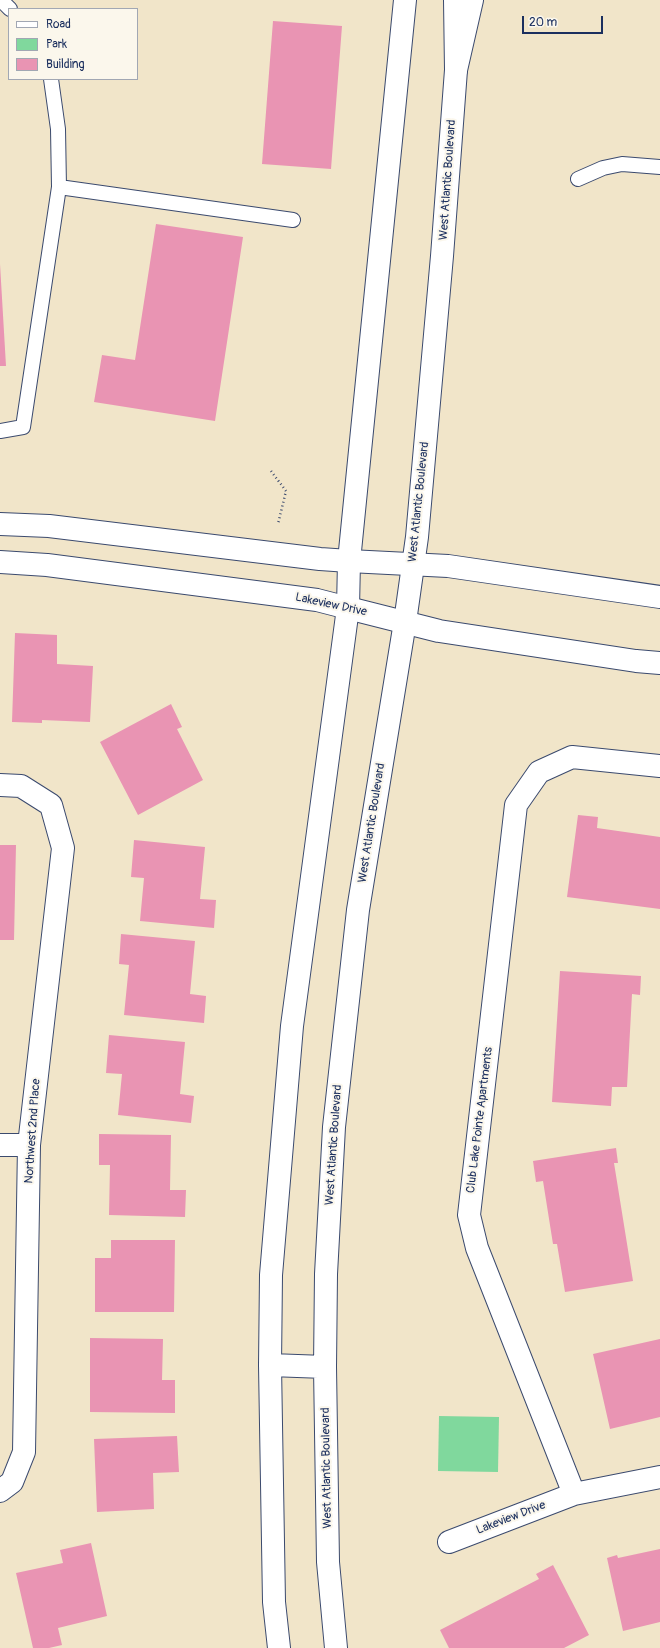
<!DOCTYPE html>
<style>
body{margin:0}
#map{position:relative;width:660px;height:1648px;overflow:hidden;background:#f1e5c9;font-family:Pangolin,sans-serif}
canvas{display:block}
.legend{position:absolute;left:8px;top:8px;width:130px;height:72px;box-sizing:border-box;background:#fbf7ec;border:1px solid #a1a7b3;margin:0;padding:5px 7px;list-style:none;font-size:12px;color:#1b2f5e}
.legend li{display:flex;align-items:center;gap:8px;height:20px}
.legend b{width:20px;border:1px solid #a1a7b3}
.scale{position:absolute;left:522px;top:16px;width:81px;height:18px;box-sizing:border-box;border:2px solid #1b2f5e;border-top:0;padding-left:5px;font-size:12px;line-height:14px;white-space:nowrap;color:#1b2f5e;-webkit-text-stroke:3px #fbf7ec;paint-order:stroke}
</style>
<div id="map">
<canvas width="660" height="1648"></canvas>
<ul class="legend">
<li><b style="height:5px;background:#fff"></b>Road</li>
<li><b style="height:11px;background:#80d89d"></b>Park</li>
<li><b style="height:11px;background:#e994b3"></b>Building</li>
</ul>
<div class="scale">20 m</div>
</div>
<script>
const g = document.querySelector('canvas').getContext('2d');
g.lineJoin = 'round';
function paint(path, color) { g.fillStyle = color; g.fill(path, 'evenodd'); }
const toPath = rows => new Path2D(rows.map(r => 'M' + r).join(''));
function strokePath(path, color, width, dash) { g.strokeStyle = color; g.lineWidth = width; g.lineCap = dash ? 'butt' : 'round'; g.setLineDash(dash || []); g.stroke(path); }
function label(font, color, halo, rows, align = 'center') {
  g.font = font + ' Pangolin,sans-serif'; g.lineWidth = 4; g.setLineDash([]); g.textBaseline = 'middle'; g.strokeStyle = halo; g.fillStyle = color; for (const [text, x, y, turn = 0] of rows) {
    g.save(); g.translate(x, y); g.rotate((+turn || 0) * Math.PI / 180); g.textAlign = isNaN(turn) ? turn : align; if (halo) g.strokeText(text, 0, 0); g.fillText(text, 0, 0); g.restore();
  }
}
paint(toPath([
 [439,1416,499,1417,498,1472,438,1471]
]), '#80d89d');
paint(toPath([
 [273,21,342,26,331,169,262,164],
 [156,224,243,237,215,421,94,402,102,355,135,360],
 [0,264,6,366,0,366],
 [15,633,57,635,57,664,93,666,90,722,42,720,42,723,12,722],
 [171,704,182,727,177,729,203,780,138,815,100,742],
 [578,815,598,817,597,828,660,837,660,909,567,897],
 [134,840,205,847,200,899,216,900,214,928,140,921,144,878,131,877],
 [0,845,16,845,14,940,0,940],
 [121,934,195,941,190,994,206,996,204,1023,124,1015,129,965,119,964],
 [560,971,641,976,640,995,632,994,627,1087,612,1087,611,1106,552,1102],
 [109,1035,185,1042,180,1094,194,1096,191,1123,118,1115,122,1074,106,1073],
 [99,1134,171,1135,170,1190,186,1190,185,1217,109,1215,110,1165,99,1165],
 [616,1148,618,1163,614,1163,633,1281,565,1292,557,1244,553,1244,543,1181,536,1182,533,1161],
 [111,1240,175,1240,174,1312,95,1312,95,1258,111,1258],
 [90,1338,163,1339,162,1380,175,1380,175,1413,90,1412],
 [660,1339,660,1417,610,1429,593,1354],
 [177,1436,179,1472,153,1473,154,1509,97,1512,94,1439],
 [91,1543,107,1616,58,1628,62,1645,49,1648,33,1648,16,1573,63,1563,60,1550],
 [660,1549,660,1622,623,1631,607,1558,617,1555,618,1558],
 [553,1565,589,1635,564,1648,449,1648,440,1630,539,1579,536,1574]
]), '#e994b3');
const lane = toPath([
 [1,0,10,9],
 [578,179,603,168,622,164,660,167],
 [59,187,293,220],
 [0,431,23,427,59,187,58,129,51,79]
]);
const street = toPath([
 [0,524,49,526,320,559,349,561],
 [0,562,47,565,317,600,348,608],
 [660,766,572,757,539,772,516,805,469,1215,477,1248,574,1494,660,1477],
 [0,785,21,786,51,805,63,848,29,1145,24,1452,12,1482,0,1491],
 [0,1145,29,1145],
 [449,1542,574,1494]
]);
const secondary = toPath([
 [349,561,448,566,660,597],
 [348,608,439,631,636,661,660,663]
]);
const primary = toPath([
 [270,1365,325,1367],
 [279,1648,274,1602,270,1365,271,1275,292,1026,348,608,349,561,405,0],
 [336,1648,328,1562,325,1367,326,1274,334,1127,358,910,405,622,417,537,442,256,456,70,455,0]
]);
const highway = toPath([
 [456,70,472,0]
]);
strokePath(lane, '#3b4a6e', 16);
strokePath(street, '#3b4a6e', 24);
strokePath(secondary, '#3b4a6e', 24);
strokePath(primary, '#3b4a6e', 24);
strokePath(highway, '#3b4a6e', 24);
strokePath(toPath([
 [271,471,286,491,278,524]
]), '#3b4a6e', 2.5, [1, 3]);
strokePath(lane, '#fff', 14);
strokePath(street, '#fff', 22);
strokePath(secondary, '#fff', 22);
strokePath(primary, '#fff', 22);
strokePath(highway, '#fff', 22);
label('12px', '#1b2f5e', '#fbf7ec', [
 ["West Atlantic Boulevard",448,180,-86],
 ["West Atlantic Boulevard",419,502,-84],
 ["Lakeview Drive",331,605,12],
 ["West Atlantic Boulevard",372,823,-81],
 ["Club Lake Pointe Apartments",480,1120,-83],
 ["Northwest 2nd Place",33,1131,-86],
 ["West Atlantic Boulevard",334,1145,-86],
 ["West Atlantic Boulevard",327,1468,-91],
 ["Lakeview Drive",511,1518,-21]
]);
</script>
